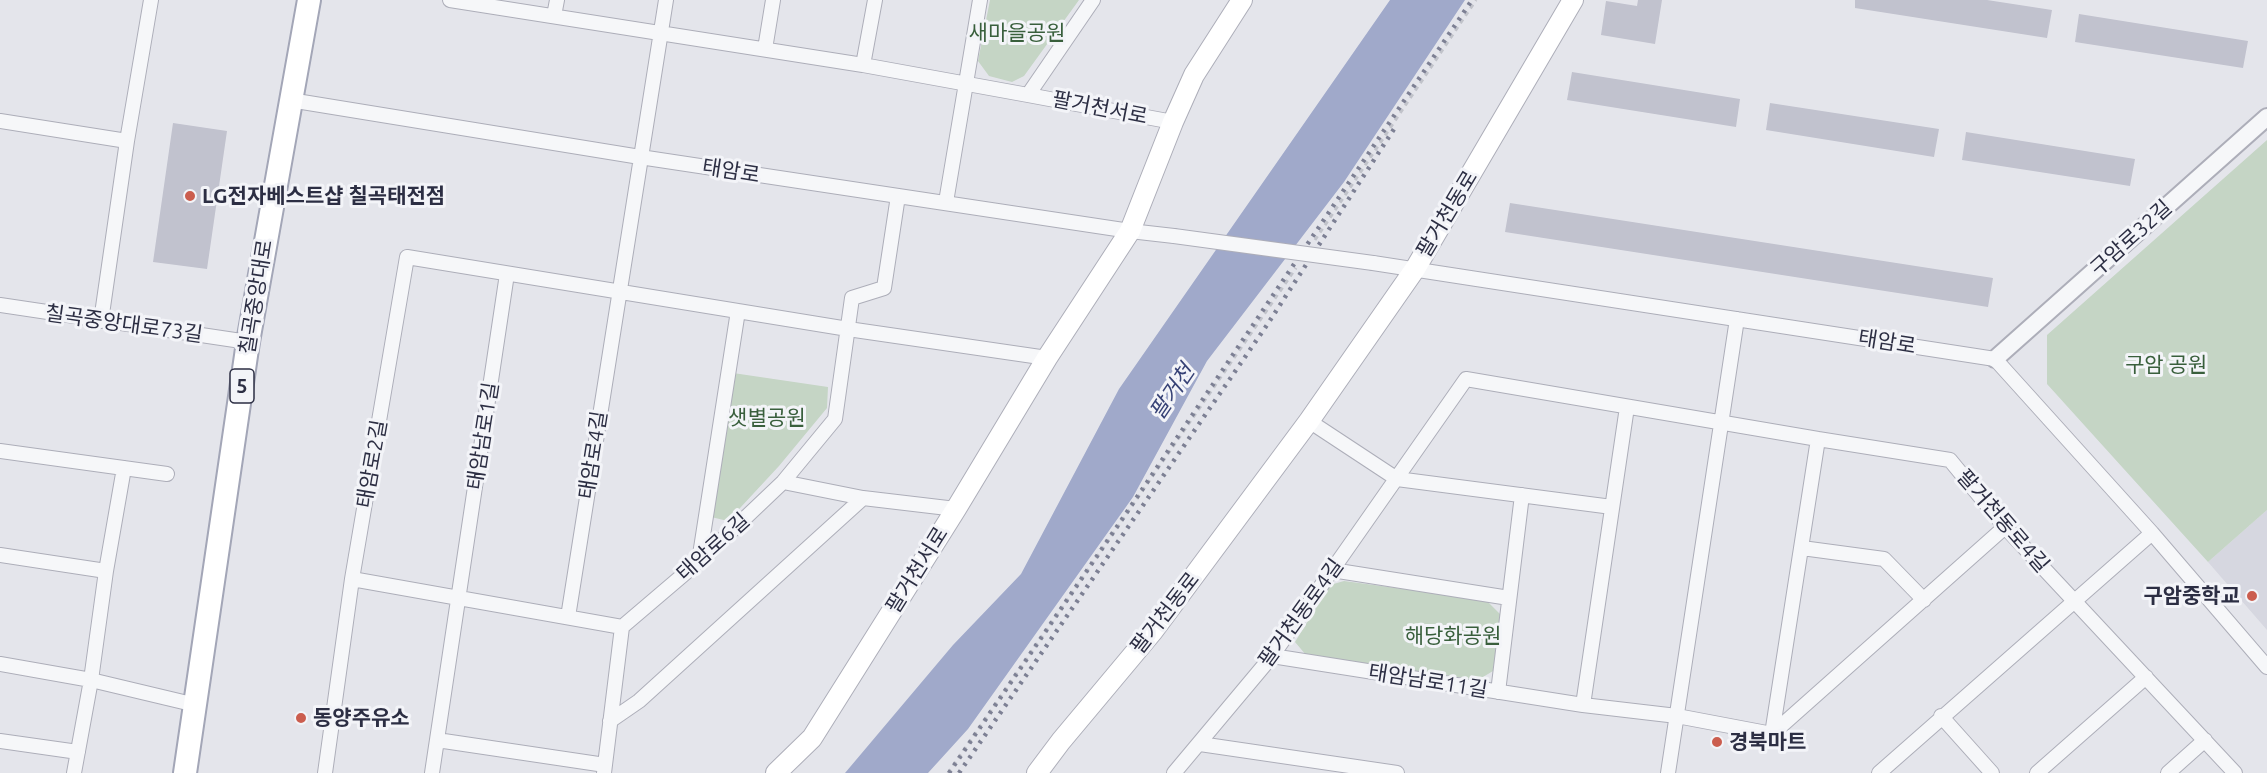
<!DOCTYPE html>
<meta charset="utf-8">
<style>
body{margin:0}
canvas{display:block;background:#e4e5eb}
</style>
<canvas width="2267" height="773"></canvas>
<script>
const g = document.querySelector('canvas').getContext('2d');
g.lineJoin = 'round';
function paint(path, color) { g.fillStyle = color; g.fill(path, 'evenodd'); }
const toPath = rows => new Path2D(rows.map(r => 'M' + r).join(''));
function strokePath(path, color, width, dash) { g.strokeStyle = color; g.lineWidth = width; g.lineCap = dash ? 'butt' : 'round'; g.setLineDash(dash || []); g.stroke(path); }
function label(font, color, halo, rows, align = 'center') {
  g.font = font + ' Ubuntu,"Noto Sans KR",sans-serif'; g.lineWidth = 6; g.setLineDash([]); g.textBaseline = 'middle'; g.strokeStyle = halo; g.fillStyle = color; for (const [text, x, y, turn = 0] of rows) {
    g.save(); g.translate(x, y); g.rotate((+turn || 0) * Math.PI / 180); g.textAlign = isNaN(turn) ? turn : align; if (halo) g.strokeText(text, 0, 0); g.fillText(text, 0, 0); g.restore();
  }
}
paint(toPath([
 [2267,510,2267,630,2208,562]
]), '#d6d7e0');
paint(toPath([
 [990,0,1079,0,1024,76,1012,82,989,76,978,61],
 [2267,140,2267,510,2208,562,2047,384,2047,335],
 [733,373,828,387,827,408,779,466,728,521,711,517],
 [1344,581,1486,600,1500,614,1493,671,1478,680,1306,655,1295,642,1330,585]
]), '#c5d5c5');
paint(toPath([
 [1390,0,1465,0,1344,182,1207,361,1133,497,968,729,928,773,845,773,953,645,1021,574,1119,389]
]), '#a0a9ca');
paint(toPath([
 [1638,0,1662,0,1655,44,1601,35,1606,1,1637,6],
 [1855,0,1987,0,2052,10,2047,38,1855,8],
 [2079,14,2248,41,2243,68,2075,42],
 [1572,72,1740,99,1736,127,1567,100],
 [1770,103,1939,129,1934,157,1766,130],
 [173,123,227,131,207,269,153,262],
 [1966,132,2135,159,2130,186,1962,160],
 [1510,203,1993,278,1988,307,1505,232]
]), '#c1c2ce');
const minor = toPath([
 [450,0,863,65,1028,95,1093,0],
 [554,16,557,0],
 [765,49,773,0],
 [863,65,875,0],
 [1028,95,1173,122],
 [290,100,640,157,1130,231,1174,236],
 [0,121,127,141],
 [946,202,980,0],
 [1373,263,1995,359,2152,533,2267,667],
 [0,305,248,342],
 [101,321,127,141,151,0],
 [1309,421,1397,479,1612,507],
 [1818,439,1950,460,2005,527,2235,773],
 [0,451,167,474],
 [783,482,863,498,956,509],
 [1802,548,1884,559,1924,600],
 [0,555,106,571],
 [699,561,738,311],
 [1332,570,1509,598],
 [352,579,622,627],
 [568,617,666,0],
 [0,664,91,680,196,705],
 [1498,692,1522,495],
 [1583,705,1627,407],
 [1941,716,1992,773],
 [610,721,639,701,863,498],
 [1772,734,2005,527],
 [437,740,605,765],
 [0,741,78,752],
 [1200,744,1397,773],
 [74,773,91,680,106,571,124,468],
 [325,773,352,579,407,257,848,329,1047,358],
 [432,773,507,274],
 [604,773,622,627,703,558,783,482,835,419,852,298,884,288,898,196],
 [1174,773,1272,656,1466,379,1818,439,1772,734,1677,716,1583,705,1272,656],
 [1668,773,1737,319],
 [1879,773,2152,533],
 [2037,773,2146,677],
 [2168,773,2205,740]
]);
const tertiary = toPath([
 [1995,359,2267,117]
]);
const secondary = toPath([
 [776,773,812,738,956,509,1047,358,1130,231,1173,122,1194,75,1242,0],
 [1037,773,1061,741,1153,631,1309,421,1415,269,1573,0]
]);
const primary = toPath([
 [185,773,248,342,309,0]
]);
strokePath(minor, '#adaeb9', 16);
strokePath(tertiary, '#adaeb9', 20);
strokePath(secondary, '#adaeb9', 22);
strokePath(primary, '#a3a6b7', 26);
strokePath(toPath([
 [1315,240,1476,0],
 [948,773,1296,268]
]), '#c1c3ca', 3, [4.5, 4.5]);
strokePath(minor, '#f6f7f9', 14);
strokePath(tertiary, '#f6f7f9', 16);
strokePath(secondary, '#fff', 20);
strokePath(primary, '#fff', 22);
strokePath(toPath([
 [949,773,1127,512,1472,0],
 [959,773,1267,325,1394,129]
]), '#7d8094', 4.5, [3, 6]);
const minorBridge = toPath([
 [1174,236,1373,263]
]);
strokePath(minorBridge, '#adaeb9', 16, []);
strokePath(minorBridge, '#f6f7f9', 14);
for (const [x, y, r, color] of [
 [190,196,6,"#cb5d4e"],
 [2252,596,6,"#cb5d4e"],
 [301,718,6,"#cb5d4e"],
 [1717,742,6,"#cb5d4e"]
]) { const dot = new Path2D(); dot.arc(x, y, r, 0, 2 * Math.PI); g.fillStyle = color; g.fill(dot); strokePath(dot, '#f3f4f8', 2); }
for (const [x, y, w] of [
 [242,386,24]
]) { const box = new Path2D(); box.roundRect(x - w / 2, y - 17, w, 34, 4.5); g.fillStyle = '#f3f4f8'; g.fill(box); strokePath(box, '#2c2e43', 1.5); }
label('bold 20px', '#2c2e43', null, [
 ["5",242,386]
]);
label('21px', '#395f3c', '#f3f4f8', [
 ["새마을공원",1017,33],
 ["구암 공원",2166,365],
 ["샛별공원",767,418],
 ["해당화공원",1453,636]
]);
label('21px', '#2c2e43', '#f3f4f8', [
 ["팔거천서로",1100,108,11],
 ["태암로",731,171,9],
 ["팔거천동로",1447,214,-59],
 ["구암로32길",2131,238,-42],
 ["칠곡중앙대로",256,297,-81],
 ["칠곡중앙대로73길",124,324,8],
 ["태암로",1887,342,9],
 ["태암남로1길",483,436,-81],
 ["태암로4길",593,455,-81],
 ["태암로2길",372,464,-80],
 ["팔거천동로4길",2003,521,49],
 ["태암로6길",713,547,-42],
 ["팔거천서로",917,570,-58],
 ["팔거천동로",1165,613,-52],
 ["팔거천동로4길",1301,613,-54],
 ["태암남로11길",1428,681,9]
]);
label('bold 21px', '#2c2e43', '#f3f4f8', [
 ["LG전자베스트샵 칠곡태전점",202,196],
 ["구암중학교",2240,596,"right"],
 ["동양주유소",313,718],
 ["경북마트",1729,742]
], 'left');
label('italic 22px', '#374276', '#f3f4f8', [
 ["팔거천",1172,392,-56]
]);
</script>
